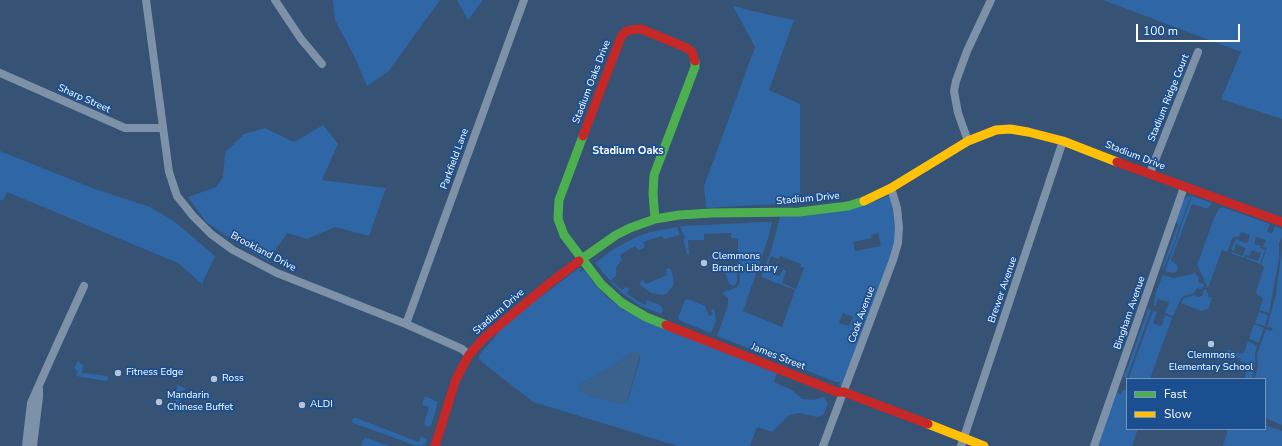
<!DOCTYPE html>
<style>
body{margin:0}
#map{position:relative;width:1282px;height:446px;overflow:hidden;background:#365274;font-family:"Nunito Sans",sans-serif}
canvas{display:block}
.legend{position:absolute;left:1126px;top:378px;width:140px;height:52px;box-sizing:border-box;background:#1b4f8f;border:1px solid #7695bc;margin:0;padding:5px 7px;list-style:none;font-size:12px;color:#fff}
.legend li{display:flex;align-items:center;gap:8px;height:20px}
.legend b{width:20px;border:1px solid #7695bc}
.scale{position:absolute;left:1136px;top:24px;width:104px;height:18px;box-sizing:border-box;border:2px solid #fff;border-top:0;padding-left:5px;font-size:12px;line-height:14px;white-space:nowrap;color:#fff;-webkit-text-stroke:3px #1b4f8f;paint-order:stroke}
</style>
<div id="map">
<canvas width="1282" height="446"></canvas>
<ul class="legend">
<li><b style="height:5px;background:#4caf50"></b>Fast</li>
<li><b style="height:5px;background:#ffc107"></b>Slow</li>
</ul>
<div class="scale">100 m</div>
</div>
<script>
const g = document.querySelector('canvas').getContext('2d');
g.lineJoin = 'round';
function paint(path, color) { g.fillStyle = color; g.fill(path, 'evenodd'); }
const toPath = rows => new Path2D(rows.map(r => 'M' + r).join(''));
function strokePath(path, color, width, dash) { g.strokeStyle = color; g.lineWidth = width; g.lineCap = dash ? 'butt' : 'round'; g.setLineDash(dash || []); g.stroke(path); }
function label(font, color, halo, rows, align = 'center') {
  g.font = font + ' "Nunito Sans",sans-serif'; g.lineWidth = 3.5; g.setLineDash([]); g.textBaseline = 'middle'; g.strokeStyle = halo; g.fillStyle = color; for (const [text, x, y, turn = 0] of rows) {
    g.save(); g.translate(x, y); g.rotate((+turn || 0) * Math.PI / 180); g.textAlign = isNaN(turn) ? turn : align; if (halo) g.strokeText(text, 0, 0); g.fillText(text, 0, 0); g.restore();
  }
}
paint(toPath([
 [333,0,440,0,388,72,367,86,354,56,335,20],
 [457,0,483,0,468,20],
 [1103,0,1282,0,1282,119,1221,99,1241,52],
 [733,6,770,15,794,20,769,90,800,104,800,204,754,205,706,208,704,186,755,47],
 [323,125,338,144,322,180,386,188,369,236,335,227,307,239,287,233,268,261,228,237,206,222,188,197,216,187,223,177,225,153,244,134,265,128,294,142],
 [0,151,95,189,150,207,175,222,215,256,202,284,178,263,7,192,3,200,0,200],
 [890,195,895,213,895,240,893,251,842,385,840,386,839,384,841,382,836,382,717,336,728,305,728,298,722,293,737,287,740,282,739,262,736,257,729,255,716,255,715,254,738,253,738,238,731,238,731,233,704,234,704,240,688,240,689,255,687,254,683,239,685,239,683,232,682,232,680,226,746,223,753,222,772,222,768,239,743,311,782,327,795,290,761,277,771,251,780,217,870,203],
 [878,233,881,246,855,251,853,242,872,238,871,235],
 [771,256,779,259,780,256,801,264,800,267,804,268,796,289,782,283,786,271,783,269,779,276,775,275,775,273,766,270],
 [843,313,853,317,849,326,839,323],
 [1189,196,1191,196,1179,227,1174,244,1163,270,1162,268,1178,225,1176,220,1184,199],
 [1192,196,1212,203,1208,208,1205,208,1192,204,1171,260,1177,265,1178,270,1174,273,1168,272,1165,271,1178,236,1180,228],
 [1222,207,1270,224,1267,232,1272,233,1275,226,1282,229,1282,237,1279,243,1279,258,1269,313,1259,310,1263,299,1262,297,1257,295,1256,292,1264,267,1261,264,1267,248,1263,247,1266,240,1256,237,1254,244,1261,246,1260,248,1265,250,1260,264,1245,258,1246,257,1258,261,1261,253,1252,250,1249,256,1245,255,1244,258,1232,254,1232,252,1242,256,1243,255,1246,248,1236,244,1234,251,1231,249,1236,239,1246,243,1248,242,1250,235,1241,232,1239,237,1233,237,1227,252,1222,250,1208,288,1197,265,1214,218,1219,209],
 [677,227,680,235,664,239,662,236,649,240,643,242,645,246,644,248,638,250,635,246,620,255,622,260,616,267,616,276,611,280,622,290,626,287,629,288,627,294,645,305,647,300,658,304,661,306,663,310,661,314,641,306,623,294,612,283,595,263,612,250,636,237,650,232],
 [1282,249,1282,425,1265,418,1265,379,1255,379,1256,378,1255,377,1258,367,1257,354,1259,349,1266,329,1271,331,1273,328,1267,327,1276,294],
 [734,266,737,266,737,281,735,285,733,286,729,284,724,268,727,267,731,269],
 [580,268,582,269,579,271,580,272,584,270,595,285,607,297,623,310,777,373,774,382,792,390,802,399,814,400,824,397,828,404,823,415,817,417,799,413,789,415,772,432,757,427,750,446,678,446,533,402,483,363,479,359,480,354,502,328,522,311,576,270],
 [633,352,640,356,640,359,628,400,622,404,588,395,579,388,581,384,613,366],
 [668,268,671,269,674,281,673,286,666,294,662,295,651,293,640,285,640,283,642,280,644,281,646,284,667,275,666,270],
 [1194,272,1199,278,1198,282,1203,284,1204,286,1201,289,1197,288,1194,293,1182,297,1173,316,1165,313,1169,302,1158,299,1155,306,1154,306,1155,295,1163,275,1173,278,1193,274],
 [1206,289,1208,294,1208,297,1212,298,1208,309,1201,311,1181,303,1183,299,1188,297,1195,295,1198,297,1202,296,1203,295,1203,291],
 [688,299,705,306,709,316,713,314,711,310,713,309,715,311,716,321,711,333,679,320,678,318,685,300],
 [1148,309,1151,310,1126,380,1123,374,1125,373,1127,369],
 [1153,311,1157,312,1153,323,1160,326,1162,325,1165,315,1172,318,1150,379,1130,379,1129,377],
 [1259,312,1268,315,1265,326,1255,323],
 [1254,324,1264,328,1259,342,1257,342,1249,339],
 [1248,341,1257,346,1255,354,1255,367,1252,379,1244,379,1249,364,1240,361,1241,359,1225,353,1226,351,1229,350,1241,354,1244,353],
 [78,361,83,365,82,373,108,376,108,379,106,381,76,376,78,371,74,368],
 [177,385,187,389,183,390,178,406,175,406],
 [1123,390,1127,390,1127,429,1138,429,1132,446,1097,446,1115,395,1118,392,1121,395],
 [425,396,438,402,431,426,427,427,424,424,429,407,422,405],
 [353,418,356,418,419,442,420,438,423,437,427,440,425,445,417,446,353,423,352,421],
 [1265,425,1282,431,1282,446,1223,446,1228,429,1265,429],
 [365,438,367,438,389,446,361,446,363,440]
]), '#2f66a5');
paint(toPath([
 [633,352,638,352,640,356,627,402,622,404,620,404,588,395,582,392,579,388,581,384,613,366]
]), '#3b618d');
strokePath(toPath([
 [146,0,169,172,177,196,193,216,211,234,233,250,277,273,406,324,462,349,469,355],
 [275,0,301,39,322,64],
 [0,73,125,128,162,128],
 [968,141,958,113,954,91,956,81,967,51,991,0],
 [1150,173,1198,52],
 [406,324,524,0],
 [26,446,31,403,56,347,84,286],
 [33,446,39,397,39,389],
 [823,446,893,260,898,243,899,227,897,208,891,188],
 [961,446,1063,141],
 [1094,446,1184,187]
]), '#7d92a8', 8);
strokePath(toPath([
 [583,136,559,200,558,219,564,235,601,284,622,303,646,317,666,325],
 [655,219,653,194,654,175,695,67,695,61],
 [579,261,616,235,630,228,655,219,679,215,711,213,799,212,848,206,864,201]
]), '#4caf50', 9);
strokePath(toPath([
 [864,201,891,188,968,141,996,130,1010,129,1028,132,1063,141,1117,162],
 [928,424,984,446]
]), '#ffc107', 9);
strokePath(toPath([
 [583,136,621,37,625,32,630,30,641,29,687,48,692,52,695,61],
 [1117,162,1282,222],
 [666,325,837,392,844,392,928,424],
 [435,446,456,379,469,355,484,338,551,282,579,261]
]), '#c62828', 9);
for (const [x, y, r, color] of [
 [704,263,4,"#b9c2ce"],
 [1211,344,4,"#b9c2ce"],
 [118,373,4,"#b9c2ce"],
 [214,379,4,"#b9c2ce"],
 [159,402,4,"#b9c2ce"],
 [302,405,4,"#b9c2ce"]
]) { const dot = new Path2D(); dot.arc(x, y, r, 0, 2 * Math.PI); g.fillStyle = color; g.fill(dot); strokePath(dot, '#1b4f8f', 1.5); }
label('10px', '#fff', '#1b4f8f', [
 ["Stadium Oaks Drive",592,82,-69],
 ["Stadium Ridge Court",1169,98,-68],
 ["Sharp Street",84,99,24],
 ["Stadium Drive",1135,156,21],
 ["Parkfield Lane",455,159,-70],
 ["Stadium Drive",808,199,-5],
 ["Brookland Drive",263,252,28],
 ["Brewer Avenue",1003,290,-71],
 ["Stadium Drive",499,312,-41],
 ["Bingham Avenue",1130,313,-71],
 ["Cook Avenue",862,315,-70],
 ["James Street",778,357,21]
]);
label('10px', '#fff', '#1b4f8f', [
 ["Clemmons",712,257],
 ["Branch Library",712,269],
 ["Clemmons",1211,356,"center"],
 ["Elementary School",1211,368,"center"],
 ["Fitness Edge",126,373],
 ["Ross",222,379],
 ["Mandarin",167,396],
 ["Chinese Buffet",167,408],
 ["ALDI",310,405]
], 'left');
label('bold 11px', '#fff', '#1b4f8f', [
 ["Stadium Oaks",628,151]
]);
</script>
